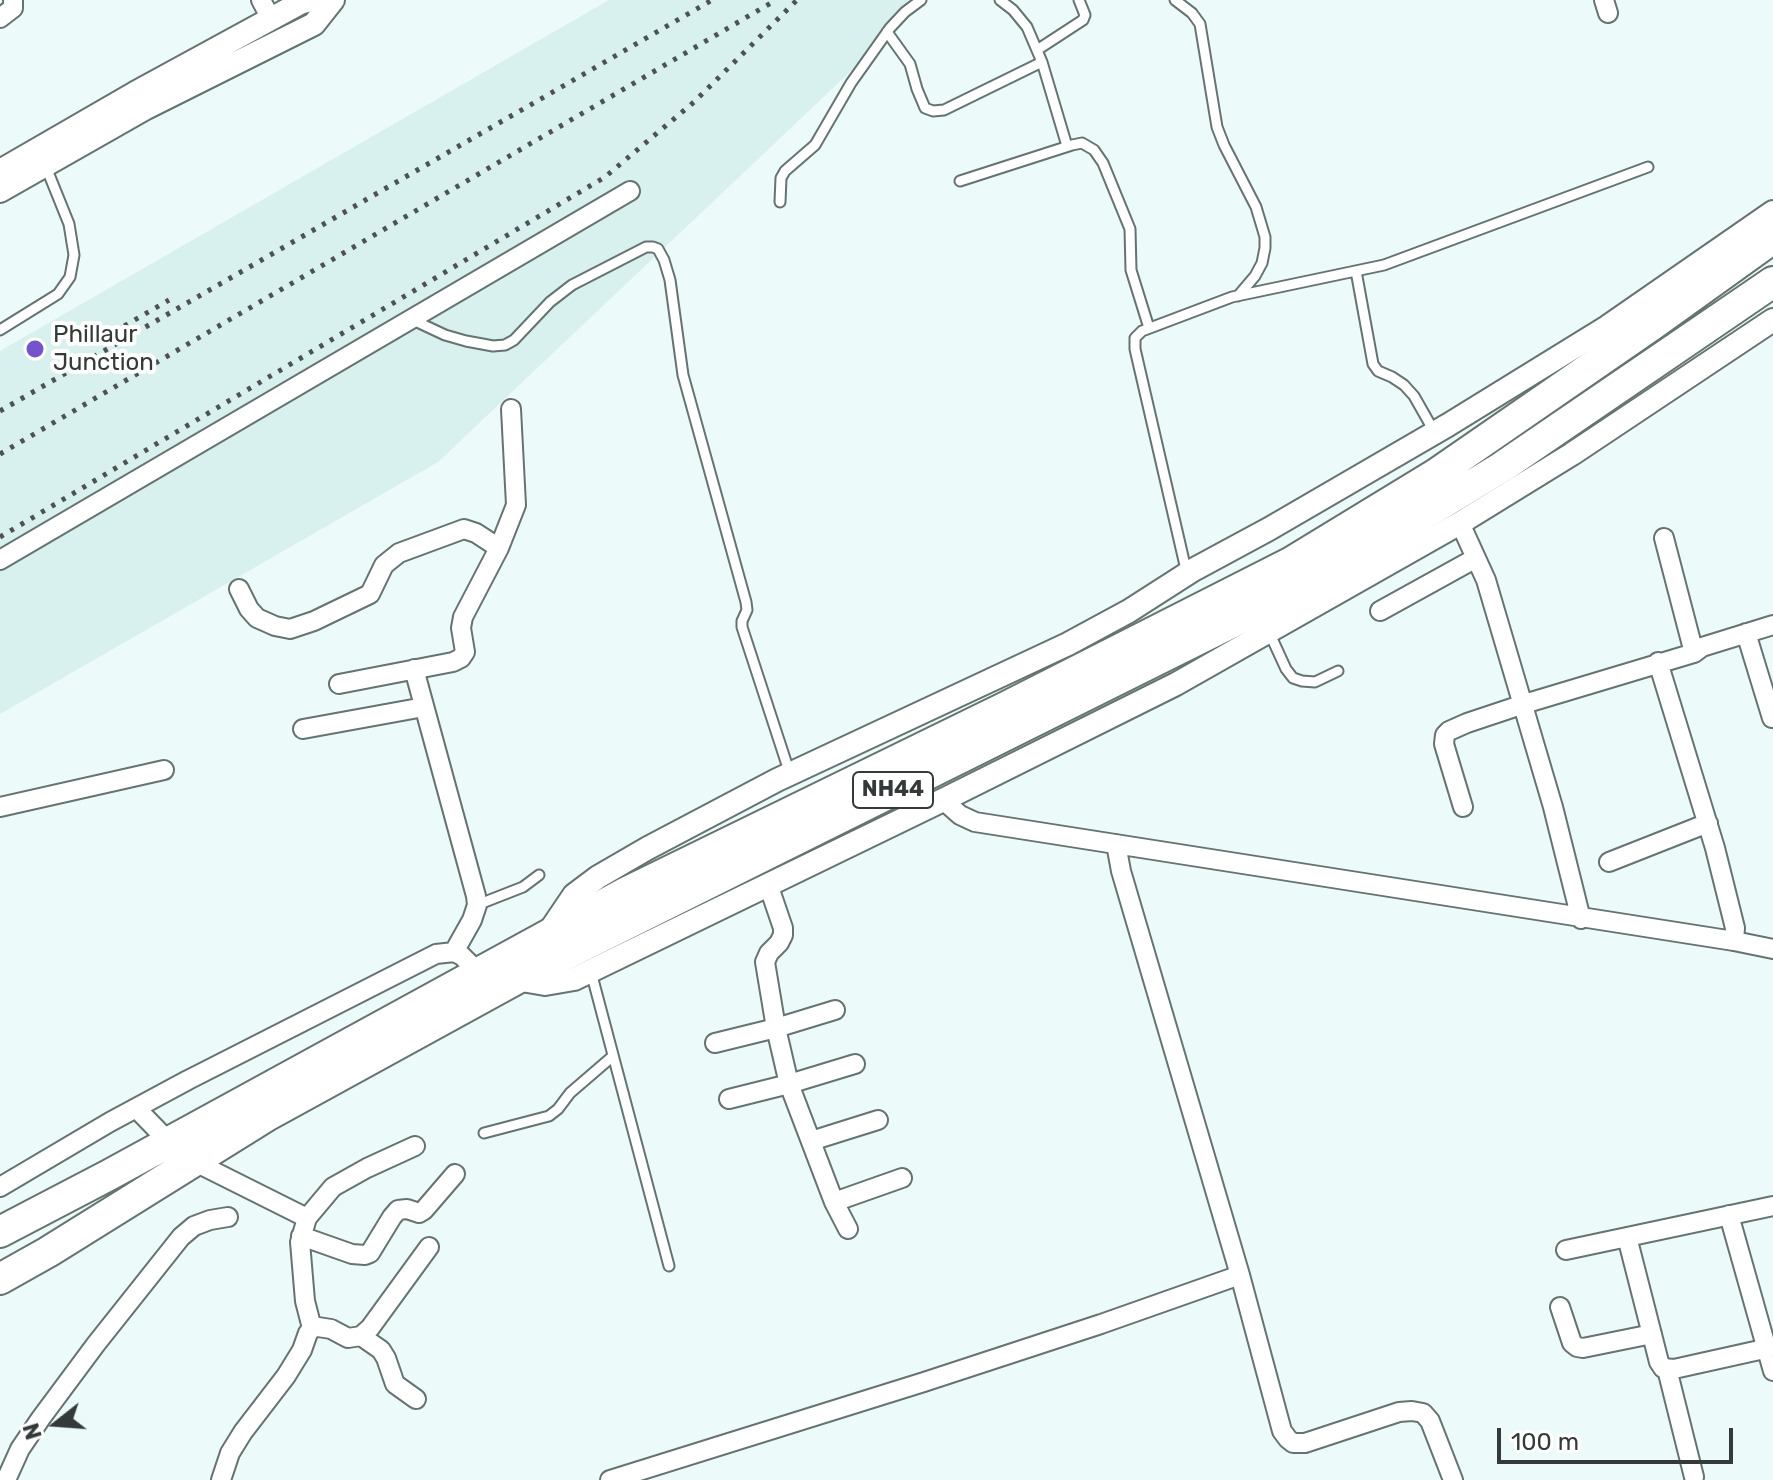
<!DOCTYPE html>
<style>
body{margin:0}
#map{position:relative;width:1773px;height:1480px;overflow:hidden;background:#ecfbf9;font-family:Rubik,sans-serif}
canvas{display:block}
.north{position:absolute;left:16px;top:1384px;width:80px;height:80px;-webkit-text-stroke:6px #fff;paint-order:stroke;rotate:253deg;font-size:22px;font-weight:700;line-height:32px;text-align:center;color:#343a39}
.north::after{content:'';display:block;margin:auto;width:28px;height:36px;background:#343a39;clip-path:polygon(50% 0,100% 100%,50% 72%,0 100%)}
.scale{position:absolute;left:1497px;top:1428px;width:236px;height:36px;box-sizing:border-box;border:4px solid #343a39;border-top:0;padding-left:10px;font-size:24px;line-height:28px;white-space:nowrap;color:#343a39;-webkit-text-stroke:6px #fff;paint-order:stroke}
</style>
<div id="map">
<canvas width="1773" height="1480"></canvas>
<div class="north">N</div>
<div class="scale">100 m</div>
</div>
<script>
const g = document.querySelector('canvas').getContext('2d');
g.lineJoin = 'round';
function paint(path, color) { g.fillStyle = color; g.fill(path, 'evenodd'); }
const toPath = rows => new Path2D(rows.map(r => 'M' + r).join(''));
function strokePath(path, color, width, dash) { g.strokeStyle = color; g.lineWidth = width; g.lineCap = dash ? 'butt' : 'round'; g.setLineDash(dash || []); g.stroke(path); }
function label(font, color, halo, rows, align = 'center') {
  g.font = font + ' Rubik,sans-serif'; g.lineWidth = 8; g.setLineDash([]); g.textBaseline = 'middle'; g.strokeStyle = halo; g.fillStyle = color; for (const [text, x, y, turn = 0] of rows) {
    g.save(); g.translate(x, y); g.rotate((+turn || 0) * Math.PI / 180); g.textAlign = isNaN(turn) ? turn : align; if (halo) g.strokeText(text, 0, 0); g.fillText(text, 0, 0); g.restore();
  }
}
paint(toPath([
 [609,0,926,0,438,462,0,714,0,351]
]), '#d8f0ee');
const service = toPath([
 [1000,0,1013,10,1027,27,1042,62,1067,146],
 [1175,0,1192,13,1200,24,1217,127,1224,145,1256,207,1265,237,1265,248,1262,263,1255,276,1238,296],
 [887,32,910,64,917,89,925,108,933,111,944,110,1042,62],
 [1037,50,1083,20,1085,15,1079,0],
 [960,181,1072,145,1082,143,1094,150,1103,163,1130,229,1131,270,1149,328],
 [780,202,781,178,785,171,815,145,851,83,890,28,905,12,921,0],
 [1356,271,1373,364,1378,371,1392,377,1404,385,1414,396,1435,433],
 [413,320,445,335,466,341,493,346,505,345,514,340,550,302,572,285,646,247,653,247,658,249,664,260,670,280,683,375,746,602,747,610,742,621,742,627,790,774],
 [0,330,58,294,70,277,74,255,69,224,46,167],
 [1187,574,1135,349,1135,338,1142,331,1232,297,1384,265,1648,167],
 [1269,632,1286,669,1293,678,1302,681,1315,682,1338,671],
 [477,905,523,887,539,875],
 [591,972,669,1266],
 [484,1133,549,1116,558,1109,570,1093,613,1056]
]);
const minor = toPath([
 [261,0,271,19],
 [1604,0,1608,13],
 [0,18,13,8,13,0],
 [1460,523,1486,580,1553,807,1581,919],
 [1664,538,1694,653],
 [0,560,630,191],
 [239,589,249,609,257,618,275,626,290,629,314,621,370,594,384,565,399,553,464,529,476,533,499,548],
 [1380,611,1476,558],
 [1746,633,1772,718],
 [1658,662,1715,848,1735,928,1734,941],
 [414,669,476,896,477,905,472,920,454,952],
 [339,684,453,662,461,658,465,652,461,628,463,617,499,548,516,505,511,409],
 [303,729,424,707],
 [943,800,960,815,975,822,1734,941,1773,949],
 [0,807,164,770],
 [1463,807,1444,744,1445,735,1449,731,1467,723,1524,704,1694,653,1702,647,1773,625],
 [1116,844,1121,871,1240,1275,1282,1431,1288,1439,1293,1443,1305,1443,1399,1412,1412,1411,1423,1413,1430,1421,1453,1480],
 [1609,862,1708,823],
 [768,884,783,928,783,935,779,943,769,953,765,962,776,1028,789,1084,834,1202,848,1229],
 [715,1043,776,1028,835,1010],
 [729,1099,789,1084,855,1064],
 [136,1108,169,1142],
 [811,1141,878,1120],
 [193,1161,307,1218],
 [0,1187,110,1122,188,1080,436,954,454,952,462,956,479,973],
 [834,1202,902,1178],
 [1729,1215,1773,1371],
 [301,1236,352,1254,365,1255,370,1253,392,1217,398,1210,407,1209,419,1213,424,1210,455,1174],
 [1627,1237,1659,1362,1663,1368,1674,1369,1773,1347],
 [1566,1250,1773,1206],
 [1560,1307,1572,1343,1577,1347,1583,1348,1652,1334],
 [312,1328,305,1301,300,1242,307,1218,333,1187,367,1168,415,1146],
 [361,1336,381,1350,386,1358,395,1384,416,1399],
 [1667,1369,1694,1477],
 [6,1480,20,1449,41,1418,96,1344,181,1237,194,1226,210,1220,228,1217],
 [221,1480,230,1453,243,1432,286,1376,302,1350,308,1333,312,1328,318,1327,331,1329,348,1338,361,1336,370,1328,429,1247],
 [610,1480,924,1382,1101,1324,1240,1275]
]);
const tertiary = toPath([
 [0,171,135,93,300,3,310,0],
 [0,191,146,108,314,24,333,0],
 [549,932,574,895,598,877,648,848,777,780,1068,644,1129,611,1193,570,1269,529,1448,425,1607,327,1773,212],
 [516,979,545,984,574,979,943,800,1176,684,1460,523,1572,454,1773,320]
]);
const trunk = toPath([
 [0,1232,109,1175,627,892,1004,708,1290,563,1436,474,1652,325,1773,238],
 [0,1279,48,1252,268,1115,516,979,1311,583,1502,467,1773,282]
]);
strokePath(service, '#657371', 13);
strokePath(minor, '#657371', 22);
strokePath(tertiary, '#657371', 26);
strokePath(trunk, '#657371', 34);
strokePath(service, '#fff', 9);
strokePath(minor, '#fff', 18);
strokePath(tertiary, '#fff', 22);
strokePath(trunk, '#fff', 30);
strokePath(toPath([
 [114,332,169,300],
 [0,411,712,0],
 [0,454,776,0],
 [0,537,605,177,694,102,797,0]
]), '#4c5352', 5, [4, 8]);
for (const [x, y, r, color] of [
 [35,349,10,"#7354cd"]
]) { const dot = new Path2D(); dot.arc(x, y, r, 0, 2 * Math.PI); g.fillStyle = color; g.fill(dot); strokePath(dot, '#fff', 3); }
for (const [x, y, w] of [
 [893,790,80]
]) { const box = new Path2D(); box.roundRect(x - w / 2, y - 18, w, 36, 6); g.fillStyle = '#fff'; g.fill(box); strokePath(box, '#343a39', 2); }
label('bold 22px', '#343a39', null, [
 ["NH44",893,790]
]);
label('24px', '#343a39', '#fff', [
 ["Phillaur",53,335],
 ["Junction",53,363]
], 'left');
</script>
